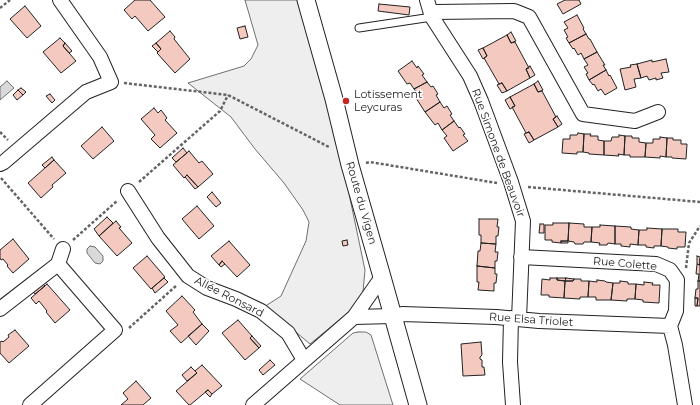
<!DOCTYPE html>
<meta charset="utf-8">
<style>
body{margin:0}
canvas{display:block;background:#fff}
</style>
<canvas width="700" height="405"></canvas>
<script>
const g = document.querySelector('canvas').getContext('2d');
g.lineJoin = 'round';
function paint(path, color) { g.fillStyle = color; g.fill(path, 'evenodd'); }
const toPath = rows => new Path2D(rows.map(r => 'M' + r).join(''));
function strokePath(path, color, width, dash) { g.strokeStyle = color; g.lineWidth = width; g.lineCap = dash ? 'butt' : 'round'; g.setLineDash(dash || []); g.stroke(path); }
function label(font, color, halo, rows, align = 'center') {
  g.font = font + ' Montserrat,sans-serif'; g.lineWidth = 3; g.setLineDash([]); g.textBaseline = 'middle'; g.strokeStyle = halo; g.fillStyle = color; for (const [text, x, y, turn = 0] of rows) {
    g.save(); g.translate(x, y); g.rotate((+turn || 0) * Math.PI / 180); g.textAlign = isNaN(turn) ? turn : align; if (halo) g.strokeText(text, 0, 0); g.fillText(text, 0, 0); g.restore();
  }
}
const green = toPath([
 [245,0,303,0,322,65,365,270,363,292,350,311,310,344,277,316,264,307,281,296,306,241,309,222,303,210,284,183,255,149,231,117,188,83,244,66,251,59,258,45,245,0],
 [358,332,366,332,371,335,393,405,340,405,300,379,353,333,358,332]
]);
paint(green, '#eee');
strokePath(green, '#6f6f6f', 1);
const water = toPath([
 [7,81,14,88,0,100,0,87,7,81],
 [90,246,95,247,103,256,103,261,100,264,95,263,87,253,87,249,90,246]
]);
paint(water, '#d9d9d9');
strokePath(water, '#6f6f6f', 1);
const building = toPath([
 [135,0,150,0,165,17,148,31,135,16,132,19,124,10,135,0],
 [565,0,579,0,581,4,563,14,557,4,565,0],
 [379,4,410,7,409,15,378,11,379,4],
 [25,6,41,26,27,38,10,19,25,6],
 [577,15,584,28,583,29,586,34,569,43,566,38,568,37,564,30,568,28,564,22,577,15],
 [245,26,248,37,240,39,237,28,245,26],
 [170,31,175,37,174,39,190,59,175,73,157,53,161,49,156,43,170,31],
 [511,32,516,41,511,43,507,35,511,32],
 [586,34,589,39,590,39,597,52,584,59,581,53,578,55,574,48,573,49,569,43,586,34],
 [507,35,511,43,515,42,529,68,526,69,530,78,507,91,502,83,499,84,484,58,487,56,483,48,507,35],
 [60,38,65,43,63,46,76,61,61,73,43,52,60,38],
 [65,43,72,51,69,53,63,46,65,43],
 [156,43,161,49,158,52,152,46,156,43],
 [483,48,487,56,483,59,478,50,483,48],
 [597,52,605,65,603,65,606,70,589,80,586,74,588,73,584,67,588,65,584,59,597,52],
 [666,59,669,72,661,73,663,78,656,80,656,78,649,80,647,76,641,78,637,64,652,60,652,62,666,59],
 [412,61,417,68,418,66,424,74,422,75,427,82,414,89,410,83,407,84,398,71,412,61],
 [637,64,641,78,634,79,636,87,625,90,620,69,631,67,630,65,637,64],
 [530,66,535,75,530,78,526,69,530,66],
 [606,70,609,76,610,75,617,88,605,95,601,89,598,91,594,84,593,85,589,80,606,70],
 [538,81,543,90,538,92,534,84,538,81],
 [427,82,431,87,433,86,438,94,436,95,440,102,425,112,416,98,419,96,414,89,427,82],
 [502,83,507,91,502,93,497,85,502,83],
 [534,84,538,92,542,91,556,117,553,119,558,127,534,140,529,132,526,133,512,107,515,106,510,97,534,84],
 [21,88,26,92,23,95,18,90,21,88],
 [18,90,23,95,17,100,13,95,18,90],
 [50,94,55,100,52,103,46,96,50,94],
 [510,97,515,106,510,109,505,100,510,97],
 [440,102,444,108,447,106,452,114,450,115,454,121,442,130,438,123,435,125,425,112,440,102],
 [154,108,158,113,161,110,167,118,165,120,177,133,160,148,151,139,155,135,141,119,154,108],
 [557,116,562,124,558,127,553,119,557,116],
 [454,121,459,128,460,127,465,134,463,135,468,141,453,151,444,138,447,136,442,130,454,121],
 [102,127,114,141,93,159,81,146,102,127],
 [529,132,534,140,529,143,524,134,529,132],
 [578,133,584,134,583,152,577,152,577,154,562,153,563,139,570,139,570,135,577,135,578,133],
 [584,134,591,134,590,136,598,136,598,140,604,141,604,155,589,154,589,153,583,152,584,134],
 [619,135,625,136,624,155,618,154,619,156,604,155,604,141,611,141,612,137,619,137,619,135],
 [625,136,632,136,632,138,639,138,639,142,646,143,645,157,630,157,630,155,624,155,625,136],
 [660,137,667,138,666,157,660,156,660,158,645,157,646,143,653,143,653,139,660,139,660,137],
 [667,138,673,138,673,140,681,140,681,144,687,144,686,159,672,158,672,157,666,157,667,138],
 [183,148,187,153,176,162,172,158,183,148],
 [189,151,199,163,202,161,213,174,198,187,187,175,184,178,173,165,189,151],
 [52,157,54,160,45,168,42,165,52,157],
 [54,160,66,173,52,185,53,187,41,198,28,183,54,160],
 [187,175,198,187,195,189,185,177,187,175],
 [212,192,221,203,216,207,207,197,212,192],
 [197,206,214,226,199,239,182,219,197,206],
 [107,217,113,223,99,236,94,229,107,217],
 [479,219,498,219,497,227,499,227,498,236,496,236,496,244,481,243,481,235,479,235,479,219],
 [116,221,121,227,119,228,132,243,117,256,99,236,116,221],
 [553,223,569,223,568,241,561,241,561,243,552,242,552,240,545,240,545,225,553,225,553,223],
 [569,223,584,224,584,227,592,227,591,242,584,242,583,244,575,244,574,242,568,241,569,223],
 [540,224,544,224,544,233,539,233,540,224],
 [600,225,615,226,615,244,608,243,607,245,599,245,600,243,591,242,592,227,600,227,600,225],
 [615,226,631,227,631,229,639,230,638,245,630,244,630,247,621,246,621,244,615,244,615,226],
 [647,228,662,229,661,246,654,246,654,248,646,247,646,245,638,245,639,230,647,230,647,228],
 [662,229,678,229,678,232,686,232,685,247,677,247,677,249,668,248,668,247,661,246,662,229],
 [13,239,29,259,13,273,7,266,8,265,3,259,1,260,0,258,0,250,13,239],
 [347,240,348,245,343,246,342,241,347,240],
 [229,241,250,265,237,277,222,261,219,265,211,256,229,241],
 [561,241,568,241,568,243,561,243,561,241],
 [481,243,496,244,495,252,498,252,497,261,495,261,495,268,477,266,478,251,480,251,481,243],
 [147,256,165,277,151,289,133,268,147,256],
 [697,256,700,257,700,265,697,264,697,256],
 [700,259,700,281,698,281,699,274,696,274,697,264,700,265,700,259],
 [222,261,225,264,221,267,219,265,222,261],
 [477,266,495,268,495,274,497,274,496,283,494,283,494,291,478,290,479,282,477,282,477,266],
 [164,278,168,282,155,293,152,288,164,278],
 [550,278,557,278,557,280,565,281,564,298,549,297,549,295,541,295,542,279,550,280,550,278],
 [557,278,566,278,565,281,557,280,557,278],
 [566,278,574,279,573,281,565,281,566,278],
 [574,279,581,279,581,281,589,281,588,297,580,297,580,299,564,298,565,281,573,281,574,279],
 [597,280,605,281,606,282,613,283,611,300,596,300,596,297,588,297,589,281,597,282,597,280],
 [40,281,45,286,35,294,31,289,40,281],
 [620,281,628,282,628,284,636,284,635,299,627,299,627,301,611,300,613,283,620,283,620,281],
 [698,281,700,281,700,306,697,306,698,298,695,298,696,289,698,289,698,281],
 [644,282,653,283,652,285,660,285,659,303,643,302,643,300,635,299,636,284,644,285,644,282],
 [47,284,70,310,55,323,46,312,47,311,39,301,36,304,31,298,47,284],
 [182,296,195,310,193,312,202,324,181,343,170,331,178,325,166,311,182,296],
 [695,298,698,298,697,306,695,306,695,298],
 [238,320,252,336,250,338,259,348,245,360,222,333,238,320],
 [202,324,209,331,196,345,188,336,202,324],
 [15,330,29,346,9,363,0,353,0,342,2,341,3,342,9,337,8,335,15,330],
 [252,336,261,346,259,348,250,338,252,336],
 [481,342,482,355,480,357,480,359,482,360,482,367,484,367,485,375,463,376,461,344,481,342],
 [270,360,275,365,263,375,259,370,270,360],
 [202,365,222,386,212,394,208,390,190,405,189,405,176,391,197,373,195,371,202,365],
 [191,367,197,373,187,381,182,375,191,367],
 [136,381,151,398,143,405,121,405,128,399,123,393,136,381],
 [208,390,212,394,210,397,205,392,208,390]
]);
paint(building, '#f3c9c0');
strokePath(building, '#222', 1);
const service = toPath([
 [359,28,432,17]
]);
const minor = toPath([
 [427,0,432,17,470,76,481,101,511,182,523,221,519,319],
 [431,13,435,12,514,11,529,17,583,114,635,121,658,112],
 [0,164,4,162,86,92,111,82,100,57,60,0],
 [128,191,158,238,188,276,207,288,236,299,261,311,288,333,304,360],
 [521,257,656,264,670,270,677,280,676,311,670,326],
 [0,309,58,264],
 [354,317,393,316,402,314,496,317,539,321,670,326],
 [511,318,510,362,513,405],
 [670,326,675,345,685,405],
 [30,405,115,330,58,264,63,249],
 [253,405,354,317,382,277]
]);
const tertiary = toPath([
 [306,0,334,99,350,165,382,277,418,405]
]);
strokePath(service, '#222', 9);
strokePath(minor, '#222', 16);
strokePath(tertiary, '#222', 19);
strokePath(toPath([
 [0,8,10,0],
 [124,83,228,95,329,147],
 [0,132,8,140],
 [366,163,370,162,497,183],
 [1,178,54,239],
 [139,182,220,111,228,95],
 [528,187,700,202],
 [73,240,117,201],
 [686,268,689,243,700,226],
 [129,328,177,285]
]), '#646464', 2.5, [3, 2]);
strokePath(service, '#fff', 7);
strokePath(minor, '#fff', 14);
strokePath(tertiary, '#fff', 17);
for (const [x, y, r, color] of [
 [346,101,4,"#c62828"]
]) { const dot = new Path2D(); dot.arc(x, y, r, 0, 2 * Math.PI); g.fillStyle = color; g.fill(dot); strokePath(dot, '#fff', 1.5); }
label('11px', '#222', '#fff', [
 ["Lotissement",354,95],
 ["Leycuras",354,108]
], 'left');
label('11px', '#222', '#fff', [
 ["Rue Simone de Beauvoir",498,153,70],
 ["Route du Vigen",361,203,74],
 ["Rue Colette",625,264,5],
 ["Allée Ronsard",229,297,27],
 ["Rue Elsa Triolet",531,320,4]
]);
</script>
